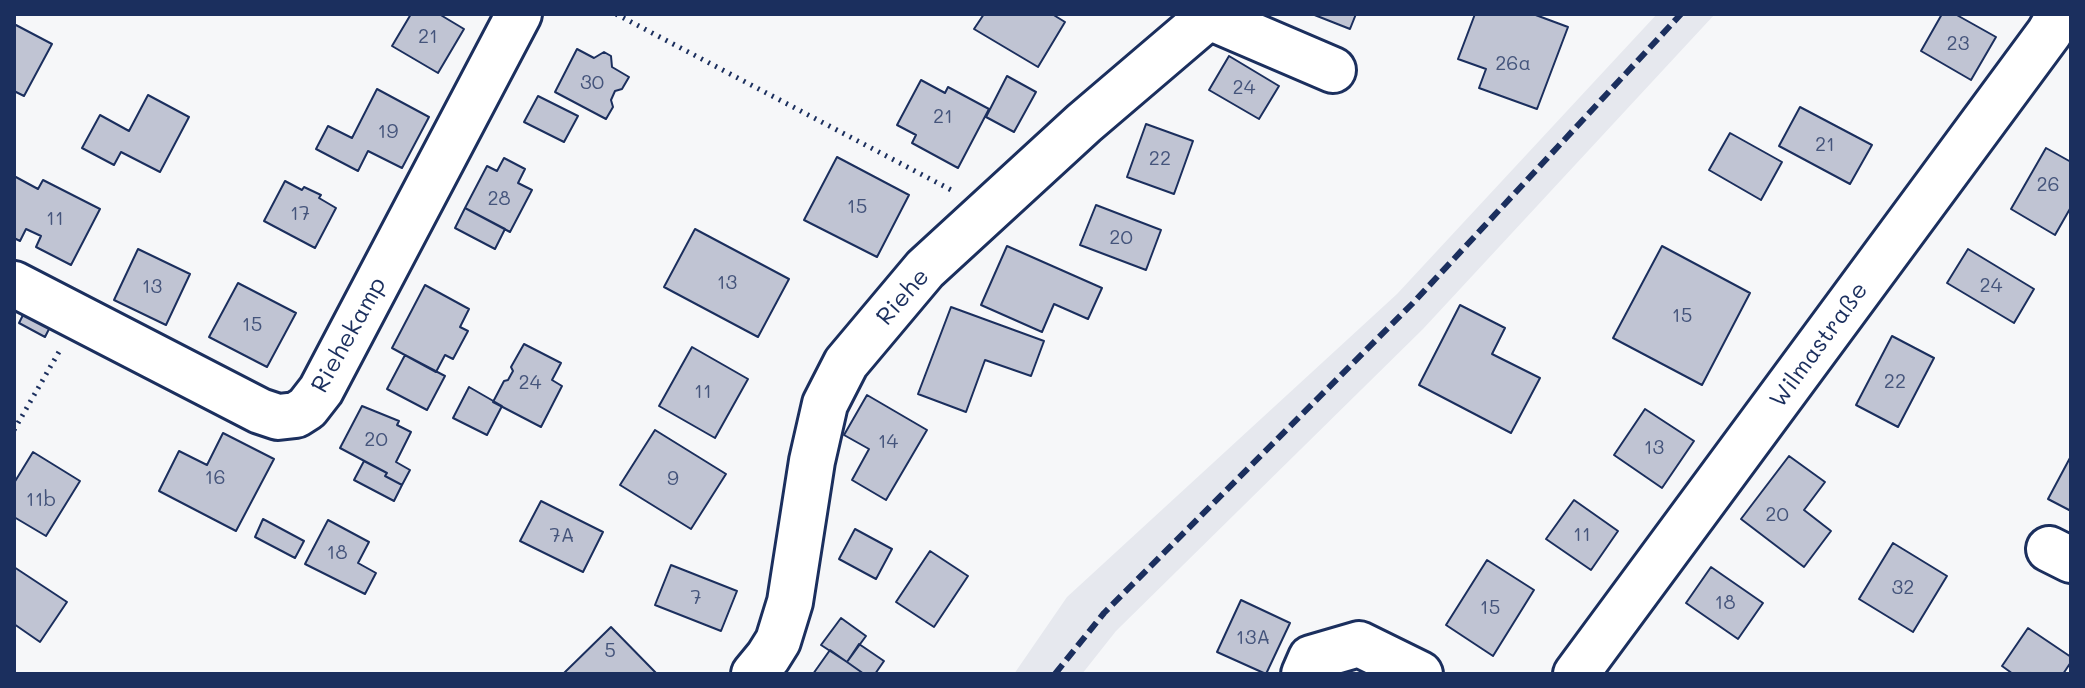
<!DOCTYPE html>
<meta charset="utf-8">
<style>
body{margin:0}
#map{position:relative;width:2085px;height:688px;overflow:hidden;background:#f6f7f9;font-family:Mali,sans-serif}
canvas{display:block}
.frame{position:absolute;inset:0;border:16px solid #1b2f5e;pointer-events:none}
</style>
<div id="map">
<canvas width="2085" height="688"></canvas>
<div class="frame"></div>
</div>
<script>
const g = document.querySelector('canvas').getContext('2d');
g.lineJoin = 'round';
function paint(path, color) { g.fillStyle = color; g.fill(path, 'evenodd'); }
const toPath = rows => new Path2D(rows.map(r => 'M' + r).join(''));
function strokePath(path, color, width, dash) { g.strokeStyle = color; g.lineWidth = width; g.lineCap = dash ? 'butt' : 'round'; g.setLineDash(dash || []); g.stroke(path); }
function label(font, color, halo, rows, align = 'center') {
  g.font = font + ' Mali,sans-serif'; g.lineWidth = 6; g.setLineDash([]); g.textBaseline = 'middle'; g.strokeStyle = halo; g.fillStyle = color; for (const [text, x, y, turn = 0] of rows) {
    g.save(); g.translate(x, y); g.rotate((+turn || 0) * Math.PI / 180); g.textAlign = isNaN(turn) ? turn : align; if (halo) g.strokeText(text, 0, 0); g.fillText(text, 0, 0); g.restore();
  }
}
paint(toPath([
 [1657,14,1715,14,1423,329,1116,631,1082,674,1014,674,1067,597,1397,294]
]), '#e6e8ee');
const building = toPath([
 [411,14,439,14,464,29,438,73,392,46,411,14],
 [984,14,1052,14,1065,22,1038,67,974,29,984,14],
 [1312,14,1356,14,1350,29,1312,14],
 [1475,14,1533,14,1568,27,1537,109,1479,88,1486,69,1458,59,1475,14],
 [1942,14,1955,14,1996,37,1971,80,1921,51,1942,14],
 [14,24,52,44,24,96,14,91,14,24],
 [577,49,594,58,604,52,611,56,612,67,629,77,622,89,615,91,611,100,613,107,606,119,555,92,577,49],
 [1229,56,1279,86,1259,119,1209,90,1229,56],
 [1007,76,1036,92,1014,132,986,117,1007,76],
 [921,80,945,93,948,87,989,109,958,168,912,143,916,135,897,125,921,80],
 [377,89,429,117,402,168,368,151,358,171,316,149,328,126,352,138,377,89],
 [148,95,189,117,160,172,121,152,114,165,82,148,100,115,129,131,148,95],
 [538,96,578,116,564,142,524,122,538,96],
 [1800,107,1872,145,1850,184,1779,146,1800,107],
 [1146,124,1193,141,1174,194,1127,177,1146,124],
 [1730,133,1782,162,1761,200,1709,170,1730,133],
 [2046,148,2071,162,2071,207,2055,235,2011,209,2046,148],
 [837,157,909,195,877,257,804,220,837,157],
 [504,158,525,169,518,183,532,190,510,232,465,208,487,166,497,171,504,158],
 [14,176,38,189,43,180,100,209,71,265,36,247,41,236,26,229,20,241,14,238,14,176],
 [285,181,302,190,304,187,321,195,319,198,336,208,315,248,264,221,285,181],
 [1096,205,1161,230,1146,270,1080,245,1096,205],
 [465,208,505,229,495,249,455,228,465,208],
 [695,229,789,279,758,337,664,287,695,229],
 [1007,246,1102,288,1088,319,1054,304,1042,332,981,305,1007,246],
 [1662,246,1750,293,1702,385,1613,338,1662,246],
 [138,249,190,274,166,325,114,300,138,249],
 [1968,249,2034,289,2014,323,1947,283,1968,249],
 [238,283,296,313,267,367,209,337,238,283],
 [425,285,469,309,460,327,468,331,453,359,445,355,436,372,392,348,425,285],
 [1460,305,1505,328,1492,354,1540,378,1511,433,1419,385,1460,305],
 [951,307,1044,341,1031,376,985,360,966,412,918,394,951,307],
 [26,309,52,323,45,337,19,323,26,309],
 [1892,336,1934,358,1898,427,1856,405,1892,336],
 [524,344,561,363,552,380,562,386,541,427,493,402,504,381,508,380,513,371,511,367,524,344],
 [692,347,748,379,715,438,659,406,692,347],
 [405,355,445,376,427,410,387,389,405,355],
 [469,387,502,406,487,435,453,418,469,387],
 [867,395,927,430,886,500,852,480,869,449,844,435,867,395],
 [362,406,399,421,397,425,411,432,396,462,410,470,402,485,385,476,387,473,340,448,362,406],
 [1645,409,1694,441,1662,488,1614,455,1645,409],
 [655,430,726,474,691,529,620,485,655,430],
 [223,433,274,459,236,531,159,491,179,451,207,465,223,433],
 [33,452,80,481,46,536,14,517,14,483,33,452],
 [1789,456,1825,482,1804,510,1831,531,1804,567,1741,519,1789,456],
 [2071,456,2071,511,2048,499,2071,456],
 [364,461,387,473,385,476,402,485,394,501,354,480,364,461],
 [1574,500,1618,531,1591,570,1546,539,1574,500],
 [541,501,603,532,583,572,520,541,541,501],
 [263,519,304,541,295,558,255,537,263,519],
 [328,520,369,542,358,563,376,573,365,594,305,564,328,520],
 [855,529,892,549,876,579,839,559,855,529],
 [1893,543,1947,576,1913,632,1859,599,1893,543],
 [930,551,968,576,934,627,896,602,930,551],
 [1487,560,1534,590,1493,656,1446,625,1487,560],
 [671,565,737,591,721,631,655,605,671,565],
 [14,567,67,602,40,642,14,624,14,567],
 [1711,567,1763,603,1738,639,1686,603,1711,567],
 [1241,600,1290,623,1266,674,1217,652,1241,600],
 [841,618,866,636,847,662,821,645,841,618],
 [611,627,657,674,563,674,611,627],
 [2028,628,2071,657,2071,662,2063,674,2013,674,2002,666,2028,628],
 [859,644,884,661,875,674,864,674,847,662,859,644],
 [830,650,864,674,813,674,830,650]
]);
paint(building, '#c0c4d3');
strokePath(building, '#1b2f5e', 2);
const minor = toPath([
 [1207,16,1333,70],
 [14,284,260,411,278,417,296,415,307,408,321,390,519,14],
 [2049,549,2071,560],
 [754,674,768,657,778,641,790,602,812,461,825,404,846,363,925,269,1084,123,1200,24,1209,14],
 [1304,674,1311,658,1359,644,1420,674],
 [1576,674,2049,33,2060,14]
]);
strokePath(minor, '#1b2f5e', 50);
strokePath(toPath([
 [616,14,955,192],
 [14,430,60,350]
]), '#1b2f5e', 5, [2, 6]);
strokePath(minor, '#fff', 44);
strokePath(toPath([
 [1055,674,1104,613,1413,303,1681,14]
]), '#1b2f5e', 6, [12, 6]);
label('20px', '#44547b', null, [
 ["21",428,37],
 ["23",1958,44],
 ["26a",1513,64],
 ["30",592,83],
 ["24",1244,88],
 ["21",943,117],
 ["19",388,132],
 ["21",1825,145],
 ["22",1160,159],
 ["26",2048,185],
 ["28",499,199],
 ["15",857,207],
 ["17",300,214],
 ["11",55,219],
 ["20",1121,238],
 ["13",727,283],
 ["24",1991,286],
 ["13",152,287],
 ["15",1682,316],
 ["15",252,325],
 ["22",1895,382],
 ["24",530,383],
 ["11",703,392],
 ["20",376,440],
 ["14",888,442],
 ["13",1654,448],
 ["16",215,478],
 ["9",673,479],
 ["11b",41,500],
 ["20",1777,515],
 ["11",1582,535],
 ["7A",562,536],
 ["18",337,553],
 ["32",1903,588],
 ["7",696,598],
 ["18",1725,603],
 ["15",1490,608],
 ["13A",1253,638],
 ["5",610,651]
]);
label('24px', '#1b2f5e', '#fff', [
 ["Riehe",903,297,-49],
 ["Riehekamp",349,335,-61],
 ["Wilmastraße",1819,345,-54]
]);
</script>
